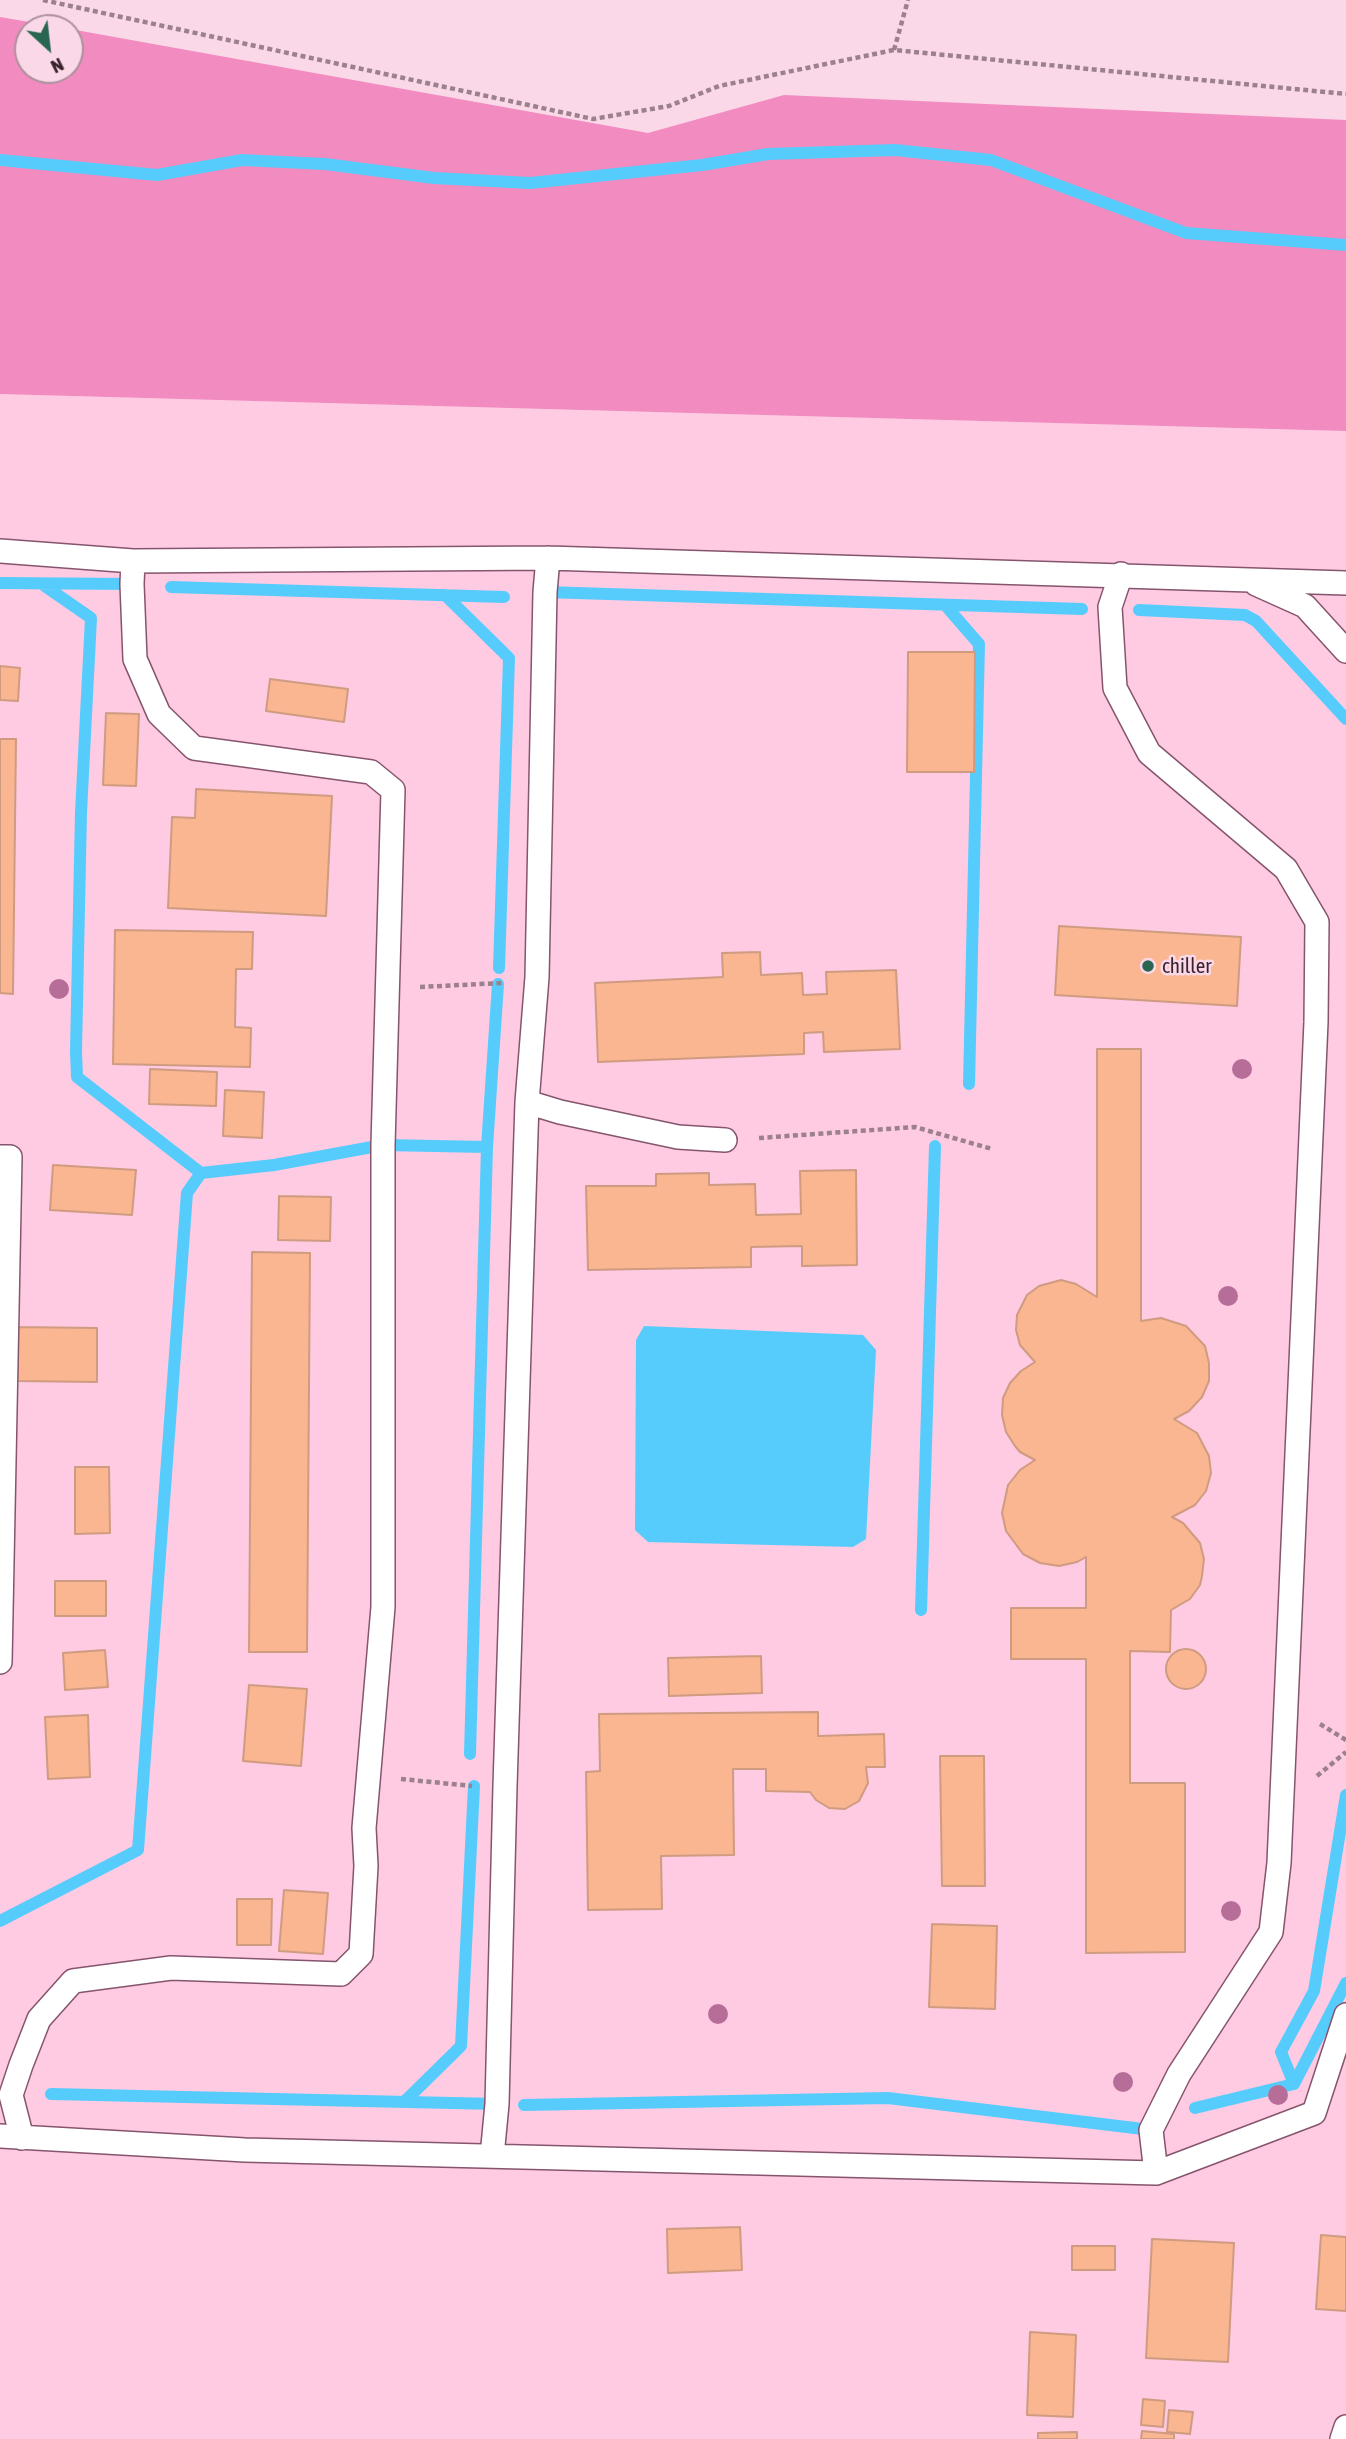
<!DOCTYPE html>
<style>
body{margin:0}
#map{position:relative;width:1346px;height:2439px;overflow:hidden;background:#fbd8e8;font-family:"Asap Condensed",sans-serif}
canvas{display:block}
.north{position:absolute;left:14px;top:14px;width:70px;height:70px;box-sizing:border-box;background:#fbd8e8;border:2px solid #ad909d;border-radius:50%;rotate:153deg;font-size:19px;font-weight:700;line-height:28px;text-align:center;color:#38232d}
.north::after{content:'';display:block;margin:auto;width:24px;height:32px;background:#296652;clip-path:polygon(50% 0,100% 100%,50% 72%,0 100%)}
</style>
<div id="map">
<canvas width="1346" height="2439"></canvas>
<div class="north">N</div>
</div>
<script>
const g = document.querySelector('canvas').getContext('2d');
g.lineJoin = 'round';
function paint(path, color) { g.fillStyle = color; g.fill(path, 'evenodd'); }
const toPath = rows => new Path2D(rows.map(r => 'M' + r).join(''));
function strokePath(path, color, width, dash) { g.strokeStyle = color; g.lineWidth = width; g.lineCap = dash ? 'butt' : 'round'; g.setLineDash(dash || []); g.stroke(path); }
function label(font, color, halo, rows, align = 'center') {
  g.font = font + ' "Asap Condensed",sans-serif'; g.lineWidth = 5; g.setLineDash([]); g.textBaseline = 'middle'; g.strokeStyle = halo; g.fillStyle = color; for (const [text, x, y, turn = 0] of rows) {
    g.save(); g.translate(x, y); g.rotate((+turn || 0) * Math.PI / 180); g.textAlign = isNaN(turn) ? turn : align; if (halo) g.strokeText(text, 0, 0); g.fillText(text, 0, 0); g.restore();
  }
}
paint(toPath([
 [0,394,1346,431,1346,2439,0,2439]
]), '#fecbe3');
paint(toPath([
 [0,17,64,28,28,28,28,70,70,70,70,29,648,133,784,95,1346,120,1346,431,0,394]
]), '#f28bc0');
paint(toPath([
 [644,1326,863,1335,876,1350,866,1539,853,1547,648,1542,635,1530,636,1340]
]), '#56ccfc');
strokePath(toPath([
 [0,160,157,175,242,160,325,164,434,178,530,183,702,165,768,154,895,150,991,160,1186,233,1346,245],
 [0,583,132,584],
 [42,584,91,618,81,812,76,1051,77,1077,201,1173],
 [171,587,504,597],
 [545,592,1082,609],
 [445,595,509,658,499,968],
 [946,606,979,644,969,1084],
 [1139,610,1245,615,1256,621,1346,719],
 [921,1610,935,1146],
 [470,1754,487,1147,498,984],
 [0,1921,138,1850,187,1193,201,1173,274,1165,383,1145,487,1147],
 [1294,2084,1281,2052,1314,1991,1346,1795],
 [51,2094,497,2104],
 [405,2101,461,2046,474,1786],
 [524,2105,888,2098,1151,2130],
 [1195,2108,1294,2084,1346,1983]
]), '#56ccfc', 12);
const building = toPath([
 [908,652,975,652,974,772,907,772,908,652],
 [0,666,20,668,18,701,0,700,0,666],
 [270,679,348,689,344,722,266,711,270,679],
 [106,713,139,714,136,786,103,785,106,713],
 [0,739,16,739,13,994,0,993,0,739],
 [196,789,332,796,326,916,168,908,172,817,195,818,196,789],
 [1059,926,1241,937,1237,1006,1055,995,1059,926],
 [115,930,253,932,252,969,236,969,235,1027,251,1028,250,1067,113,1064,115,930],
 [760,952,761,975,802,973,803,995,827,994,826,972,896,970,900,1049,824,1052,823,1032,804,1033,804,1054,598,1062,595,983,723,977,722,953,760,952],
 [1097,1049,1141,1049,1141,1321,1161,1318,1186,1326,1205,1346,1209,1363,1209,1381,1202,1397,1189,1411,1174,1419,1197,1433,1209,1456,1211,1473,1206,1491,1195,1505,1172,1517,1183,1523,1200,1543,1204,1559,1202,1576,1200,1585,1190,1599,1171,1610,1170,1652,1130,1651,1130,1783,1185,1783,1185,1952,1086,1953,1086,1659,1011,1659,1011,1608,1086,1608,1086,1557,1077,1562,1059,1566,1040,1563,1023,1554,1006,1531,1002,1513,1008,1485,1020,1470,1035,1460,1020,1452,1015,1446,1006,1432,1002,1415,1003,1398,1010,1383,1021,1371,1035,1362,1020,1345,1016,1330,1017,1315,1027,1295,1039,1286,1061,1280,1076,1284,1097,1297,1097,1049],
 [150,1069,217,1072,216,1106,149,1104,150,1069],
 [225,1090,264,1092,262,1138,223,1136,225,1090],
 [53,1165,136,1170,132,1215,50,1210,53,1165],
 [856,1170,857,1265,802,1266,802,1246,751,1247,751,1267,588,1270,586,1186,656,1186,656,1174,709,1173,709,1185,755,1184,756,1215,801,1214,800,1171,856,1170],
 [279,1196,331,1197,330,1241,278,1240,279,1196],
 [252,1252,310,1253,307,1652,249,1652,252,1252],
 [18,1327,97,1328,97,1382,17,1381,18,1327],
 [75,1467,109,1467,110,1533,75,1534,75,1467],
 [55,1581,106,1581,106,1616,55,1616,55,1581],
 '1166 1669a20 20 0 1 1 40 0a20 20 0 1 1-40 0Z',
 [105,1650,108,1687,65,1690,63,1653,105,1650],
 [761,1656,762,1693,669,1696,668,1658,761,1656],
 [249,1685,307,1689,301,1766,243,1761,249,1685],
 [818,1712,818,1736,884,1734,885,1767,866,1767,868,1783,859,1801,845,1809,829,1808,816,1800,810,1792,766,1791,766,1769,733,1769,734,1855,661,1856,662,1909,588,1910,586,1772,600,1771,599,1714,818,1712],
 [88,1715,90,1777,48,1779,45,1717,88,1715],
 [940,1756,984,1756,985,1886,942,1886,940,1756],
 [284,1890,328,1893,323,1954,279,1951,284,1890],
 [237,1899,272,1899,271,1945,237,1945,237,1899],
 [932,1924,997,1926,995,2009,929,2007,932,1924],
 [740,2227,742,2270,668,2273,667,2229,740,2227],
 [1321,2235,1346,2237,1346,2311,1316,2309,1321,2235],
 [1152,2239,1234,2243,1228,2362,1146,2358,1152,2239],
 [1072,2246,1115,2246,1115,2270,1072,2270,1072,2246],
 [1030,2332,1076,2335,1073,2417,1027,2415,1030,2332],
 [1143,2399,1165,2401,1163,2427,1141,2425,1143,2399],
 [1169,2410,1193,2412,1190,2434,1167,2432,1169,2410],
 [1142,2431,1174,2434,1174,2439,1141,2439,1142,2431],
 [1077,2432,1077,2439,1038,2439,1038,2433,1077,2432]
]);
paint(building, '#fab591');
strokePath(building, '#cf9b81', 2);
const lane = toPath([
 [0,551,133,561,548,558,1346,583],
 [548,558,545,592,537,977,527,1102,560,1112,678,1137,725,1140],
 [1121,574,1110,607,1115,688,1149,753,1286,869,1317,922,1316,1022,1279,1863,1271,1932,1179,2074,1151,2130,1156,2173],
 [1256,584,1305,606,1346,651],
 [0,1157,10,1157,0,1662],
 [0,2136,245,2150,1156,2173,1314,2113,1346,2015],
 [22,2138,11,2095,21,2065,39,2019,73,1981,171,1968,341,1974,361,1954,366,1866,364,1828,383,1607,383,1145,393,790,371,772,194,748,159,714,135,659,132,584,133,561],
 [492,2156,497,2104,505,1786,527,1102],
 [1342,2439,1346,2427]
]);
strokePath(lane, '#85546d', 26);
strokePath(toPath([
 [43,0,593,119,669,106,719,86,894,50,1346,94],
 [894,50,908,0],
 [420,987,502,983],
 [759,1138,915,1127,992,1149],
 [1320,1724,1346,1740],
 [1317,1776,1346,1752],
 [401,1779,472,1786]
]), '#9c808d', 4.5, [5, 3.5]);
strokePath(lane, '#fff', 23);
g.fillStyle = '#b66e98';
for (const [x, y] of [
 [59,989],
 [1242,1069],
 [1228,1296],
 [1231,1911],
 [718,2014],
 [1123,2082],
 [1278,2095]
]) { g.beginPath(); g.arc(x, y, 10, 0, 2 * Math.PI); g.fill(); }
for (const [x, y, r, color] of [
 [1148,966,7,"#296652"]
]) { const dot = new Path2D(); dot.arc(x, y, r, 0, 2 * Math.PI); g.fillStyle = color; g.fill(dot); strokePath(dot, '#fbd8e8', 2.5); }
label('21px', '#38232d', '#fbd8e8', [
 ["chiller",1162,966]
], 'left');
</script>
